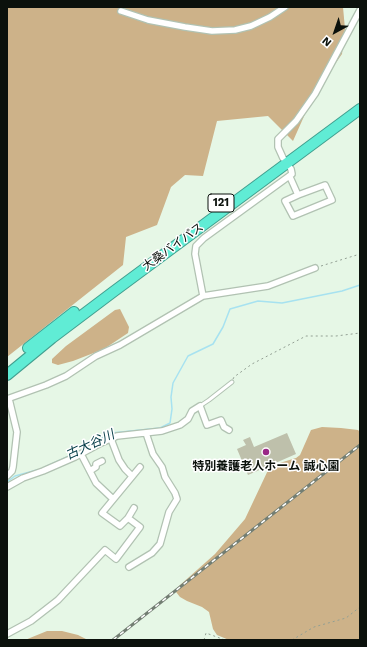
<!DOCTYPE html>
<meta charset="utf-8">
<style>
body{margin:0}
#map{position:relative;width:367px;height:647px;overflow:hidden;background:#e6f7e6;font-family:"Work Sans",sans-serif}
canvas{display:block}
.frame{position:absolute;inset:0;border:8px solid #0b110c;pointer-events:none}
.north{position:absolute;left:315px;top:12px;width:40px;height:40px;-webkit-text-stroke:3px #fff;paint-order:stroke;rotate:220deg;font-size:11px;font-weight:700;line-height:16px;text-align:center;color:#0b110c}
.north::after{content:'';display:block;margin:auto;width:14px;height:18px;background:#0b110c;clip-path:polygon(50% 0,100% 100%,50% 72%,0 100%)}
</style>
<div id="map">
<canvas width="367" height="647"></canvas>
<div class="frame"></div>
<div class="north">N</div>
</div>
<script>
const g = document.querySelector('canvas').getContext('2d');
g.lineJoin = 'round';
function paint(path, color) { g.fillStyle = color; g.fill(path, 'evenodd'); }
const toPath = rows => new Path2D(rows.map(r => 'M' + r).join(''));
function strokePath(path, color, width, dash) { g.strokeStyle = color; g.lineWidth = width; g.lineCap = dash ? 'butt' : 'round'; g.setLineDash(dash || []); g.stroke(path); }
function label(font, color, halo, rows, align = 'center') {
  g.font = font + ' "Work Sans","Noto Sans JP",sans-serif'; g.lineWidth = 3; g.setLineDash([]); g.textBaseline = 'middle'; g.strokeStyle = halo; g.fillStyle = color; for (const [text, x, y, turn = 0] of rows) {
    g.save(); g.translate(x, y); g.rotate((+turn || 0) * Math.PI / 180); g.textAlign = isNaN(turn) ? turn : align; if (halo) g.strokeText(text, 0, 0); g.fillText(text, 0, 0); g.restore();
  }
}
paint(toPath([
 [7,7,343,7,345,29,342,54,335,64,322,76,293,141,268,116,217,121,203,176,185,175,171,187,157,225,126,237,123,265,7,357],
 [120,309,129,327,128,333,104,349,73,361,58,365,52,363,52,359,66,346,115,310],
 [322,427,341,428,358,430,360,432,360,640,229,640,217,635,213,629,209,612,202,607,187,601,180,597,176,592,179,586,215,554,245,519,270,466,296,458,300,455,311,430],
 [47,631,62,631,78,635,88,640,25,640]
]), '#cdb289');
strokePath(toPath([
 [45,467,80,451,111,433,160,428,170,423,172,409,171,397,173,383,188,356,213,344,223,327,230,309,258,301,282,303,342,291,360,285],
 [7,482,15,476,37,470]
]), '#a7e2f0', 1.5);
paint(toPath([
 [287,433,296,454,248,475,237,449,246,445,243,440,250,437,254,447]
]), '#bec0ab');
const lane = toPath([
 [200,406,209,400,232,382]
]);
const street = toPath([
 [121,11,148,20,185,27,212,31,235,30,251,26,270,17,285,7],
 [290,177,298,195,285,201,293,216,332,200,325,185,298,195],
 [203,296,195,254,196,246,204,238,292,174,291,169,283,158,278,147,278,139,296,121,315,94,360,10],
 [7,399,46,385,66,376,96,356,120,345,203,296,268,286,315,268],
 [111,439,119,460,125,469,132,476],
 [81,454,96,483,113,499],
 [90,471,96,467,96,464,102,461],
 [7,476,12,471,13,467,17,432,9,399],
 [7,487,23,478,43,471,75,457,101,443,117,436,162,431,180,425,188,419,192,411,200,406,207,425,221,420,224,427,229,430],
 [134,508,128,518,120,526,102,513,140,467],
 [129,567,152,553,160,544,169,512,177,499,175,493,165,477,162,467,153,454,146,433],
 [7,634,31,621,58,600,105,550,116,559,140,527,128,518]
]);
const highway = toPath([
 [28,348,74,312],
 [7,375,52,338,113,292,360,109]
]);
strokePath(lane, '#b1c2b2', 5);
strokePath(street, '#b1c2b2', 8);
strokePath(highway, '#429f8f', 12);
strokePath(toPath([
 [321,266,360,254],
 [233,379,234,377,252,364,306,336,336,336,360,333],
 [204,640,206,633,225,640],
 [292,640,314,627,346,618,360,607]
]), '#929f93', 1, [2, 3]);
strokePath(lane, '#fff', 3);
strokePath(street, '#fff', 5.5);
strokePath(highway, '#60ecd5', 10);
const rail = toPath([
 [113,640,360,445]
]);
strokePath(rail, '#737e73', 3);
strokePath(rail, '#fff', 1.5, [4.5]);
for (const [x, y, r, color] of [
 [266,452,4,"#9a2886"]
]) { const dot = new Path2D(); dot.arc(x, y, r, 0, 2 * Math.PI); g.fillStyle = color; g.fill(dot); strokePath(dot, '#fff', 1.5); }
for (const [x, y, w] of [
 [221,203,26]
]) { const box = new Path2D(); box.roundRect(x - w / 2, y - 9, w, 18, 3); g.fillStyle = '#fff'; g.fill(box); strokePath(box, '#0b110c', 1); }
label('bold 11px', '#0b110c', null, [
 ["121",221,203]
]);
label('12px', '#0b110c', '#fff', [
 ["大桑バイパス",173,247,-36]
]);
label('bold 12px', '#0b110c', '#fff', [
 ["特別養護老人ホーム 誠心園",266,466]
]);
label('italic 13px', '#003944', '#fff', [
 ["古大谷川",90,445,-25]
]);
</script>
